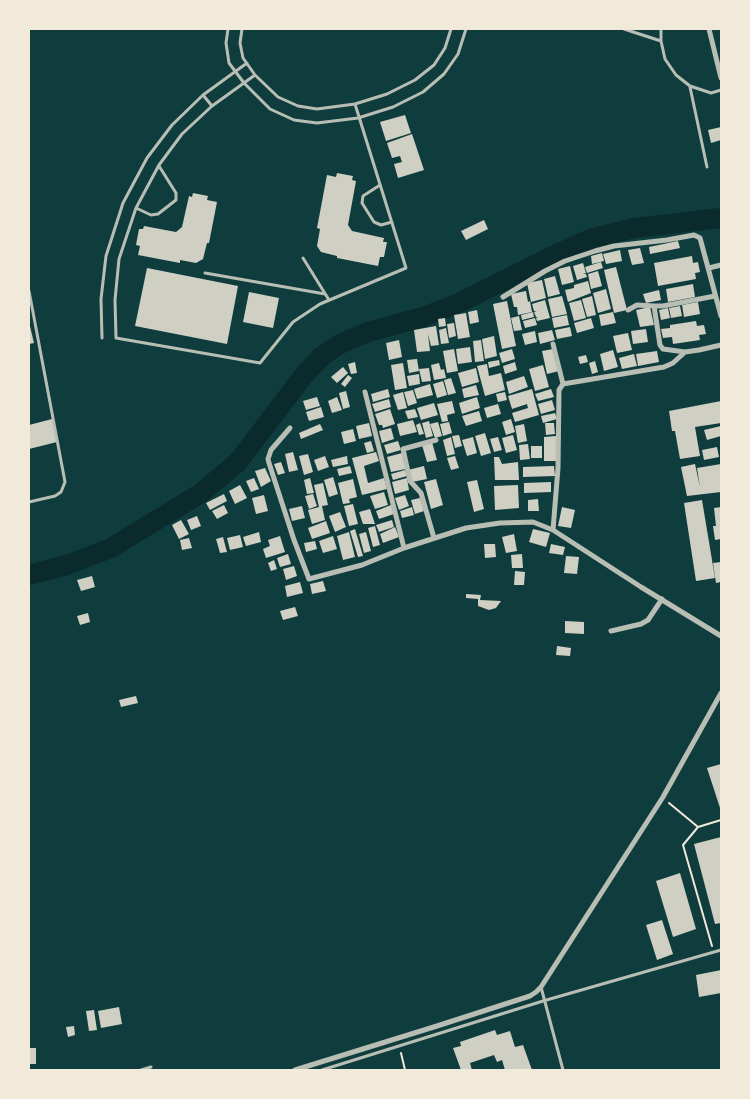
<!DOCTYPE html>
<style>
body{margin:0}
#map{position:relative;width:750px;height:1099px;overflow:hidden;background:#0f3d3e;font-family:Karla,sans-serif}
canvas{display:block}
.frame{position:absolute;inset:0;border:30px solid #f1e9da;pointer-events:none}
</style>
<div id="map">
<canvas width="750" height="1099"></canvas>
<div class="frame"></div>
</div>
<script>
const g = document.querySelector('canvas').getContext('2d');
g.lineJoin = 'round';
const toPath = rows => new Path2D(rows.map(r => 'M' + r).join(''));
function strokePath(path, color, width, dash) { g.strokeStyle = color; g.lineWidth = width; g.lineCap = dash ? 'butt' : 'round'; g.setLineDash(dash || []); g.stroke(path); }
function paint(path, color) { g.fillStyle = color; g.fill(path, 'evenodd'); }
strokePath(toPath([
 [29,575,67,565,111,548,201,493,238,462,304,375,322,356,340,344,368,332,423,317,459,303,555,255,593,238,634,228,721,218]
]), '#0a2a2b', 20);
paint(toPath([
 [405,115,411,133,386,141,380,122],
 [721,127,721,140,711,143,708,130],
 [412,134,424,170,398,178,394,164,402,162,400,156,392,158,387,143],
 [337,173,353,176,352,180,356,181,348,225,352,231,384,238,383,242,387,242,384,257,380,257,378,266,337,258,337,256,321,252,317,246,320,229,317,228,327,175,336,177],
 [193,193,208,196,207,200,217,202,209,243,207,243,203,259,196,263,180,260,180,263,138,255,140,246,136,245,139,229,143,229,144,226,176,232,182,227,189,196,192,197],
 [484,220,488,229,466,240,461,231],
 [678,241,680,248,650,254,649,247],
 [640,248,644,263,632,265,628,250],
 [620,250,622,261,606,264,603,254],
 [602,253,604,261,592,264,591,256],
 [692,256,693,263,698,262,700,272,695,273,696,279,658,286,654,263],
 [601,262,603,268,587,273,585,267],
 [583,263,586,273,583,274,586,274,587,277,577,280,573,266],
 [570,266,574,282,562,285,558,269],
 [616,267,627,310,614,313,604,270],
 [147,268,238,286,227,344,135,326],
 [598,271,602,286,591,289,588,274],
 [555,276,560,294,548,297,544,279],
 [542,280,546,298,531,302,527,283],
 [588,281,591,293,568,302,565,290,574,288,574,285],
 [693,284,695,297,668,302,666,289],
 [606,289,611,309,598,313,593,293],
 [659,290,661,300,646,303,643,294],
 [526,291,528,302,530,301,532,312,518,315,517,307,514,307,511,294],
 [249,292,279,298,273,328,243,322],
 [562,296,567,314,552,317,548,299],
 [592,296,596,315,587,317,582,299],
 [545,300,550,318,537,321,536,318,538,317,536,317,534,312,537,311,534,311,532,304],
 [581,300,586,318,574,321,569,303],
 [507,301,516,346,502,349,493,304],
 [698,302,700,314,684,317,682,305],
 [680,306,682,316,671,318,669,308],
 [650,307,654,325,640,327,636,310],
 [668,308,670,318,661,320,659,310],
 [477,310,479,322,470,324,468,312],
 [533,312,534,317,522,320,521,315],
 [613,312,616,323,601,326,599,315],
 [466,313,470,337,458,339,454,315],
 [567,315,569,325,554,328,552,318],
 [519,316,522,330,514,331,511,318],
 [445,318,446,326,439,327,438,319],
 [535,318,537,325,525,328,523,321],
 [591,318,594,328,577,333,574,323],
 [696,321,697,326,704,325,706,334,699,335,700,340,673,344,672,337,663,338,661,329,670,328,670,325],
 [29,322,34,343,29,344],
 [454,323,456,336,449,338,447,324],
 [436,326,439,345,431,346,428,334,430,351,417,352,414,330],
 [570,327,572,336,557,339,555,330],
 [446,328,449,343,441,344,439,330],
 [646,329,648,342,633,344,631,331],
 [552,330,555,340,540,344,538,333],
 [535,331,537,342,525,345,522,334],
 [628,333,632,350,617,353,613,336],
 [494,336,497,356,485,359,482,339],
 [399,340,402,357,389,360,386,343],
 [481,340,484,361,475,362,473,341],
 [470,347,472,362,458,364,456,349],
 [454,349,458,371,447,373,443,351],
 [512,349,515,359,502,363,499,353],
 [553,349,559,371,547,374,542,351],
 [613,350,618,367,604,371,600,354],
 [657,351,659,362,638,366,636,354],
 [634,354,637,366,622,369,619,358],
 [586,355,588,362,580,364,578,357],
 [417,359,419,371,409,373,407,360],
 [499,360,500,365,489,368,488,362],
 [595,361,598,372,592,374,589,363],
 [355,362,357,373,351,374,348,364],
 [515,362,517,370,505,374,503,366],
 [403,363,407,388,395,390,391,365],
 [439,363,441,370,444,369,446,378,434,380,431,365],
 [487,364,489,376,501,373,505,390,485,396,477,366],
 [543,365,549,387,535,391,529,369],
 [343,367,348,373,337,383,331,377],
 [429,368,431,381,422,382,419,369],
 [476,368,479,382,462,387,458,373],
 [419,374,420,384,409,386,407,376],
 [348,375,352,378,345,387,341,384],
 [524,376,528,387,509,394,506,382],
 [451,378,456,393,448,395,444,380],
 [443,381,447,395,437,398,433,384],
 [430,384,433,395,417,399,414,389],
 [476,385,479,395,464,398,462,389],
 [388,389,390,397,373,402,371,394],
 [532,389,539,415,515,422,512,413,528,408,527,404,512,409,508,396],
 [551,389,554,397,538,401,535,394],
 [413,390,417,403,408,406,404,392],
 [346,391,350,407,343,409,339,393],
 [403,392,407,408,398,410,393,395],
 [505,392,507,400,498,402,496,394],
 [317,397,320,406,306,410,303,401],
 [337,397,342,410,332,413,328,401],
 [477,397,480,408,462,414,459,403],
 [389,399,391,407,375,412,372,404],
 [552,400,555,410,541,414,538,404],
 [452,401,455,413,447,415,448,421,442,422,437,404],
 [721,401,721,423,695,427,700,456,680,459,675,431,672,431,669,411],
 [434,403,438,415,421,420,417,408],
 [498,404,501,414,487,418,484,408],
 [321,407,324,417,309,421,306,412],
 [390,409,395,424,383,428,382,425,379,425,375,414],
 [415,409,418,417,408,419,405,411],
 [479,411,482,421,466,426,462,416],
 [555,413,557,419,543,423,541,416],
 [52,419,57,442,29,449,29,425],
 [511,419,515,432,506,435,502,422],
 [413,420,417,432,400,436,397,424],
 [429,421,433,436,426,438,422,423],
 [438,422,442,436,435,438,430,424],
 [449,422,452,433,443,436,440,424],
 [369,423,372,436,359,439,356,426],
 [420,423,424,434,419,435,416,425],
 [545,423,554,423,555,434,546,435],
 [320,424,323,430,301,439,299,433],
 [524,424,527,441,518,443,515,426],
 [721,426,721,436,707,440,704,430],
 [391,428,394,439,382,443,379,431],
 [353,429,356,441,344,444,341,432],
 [485,433,491,453,481,456,475,436],
 [459,435,462,446,455,448,452,436],
 [513,435,517,450,506,453,502,438],
 [556,436,556,461,544,461,544,437],
 [451,437,455,454,447,456,443,440],
 [473,437,477,453,467,456,462,440],
 [498,437,502,450,494,452,490,439],
 [371,441,374,451,367,453,364,443],
 [398,441,401,450,387,454,384,445],
 [432,442,437,460,427,462,422,445],
 [528,444,530,459,520,460,519,445],
 [531,446,542,446,542,458,531,458],
 [717,447,719,457,704,460,702,450],
 [293,452,298,470,289,472,285,454],
 [376,452,379,461,364,466,368,483,384,478,387,489,362,495,352,458],
 [402,453,406,469,391,472,387,457],
 [308,454,313,472,304,475,299,456],
 [325,456,329,467,318,471,314,460],
 [347,456,348,464,333,467,331,460],
 [455,456,459,468,451,470,447,458],
 [494,457,499,457,502,464,518,462,519,480,495,480],
 [281,462,285,473,278,475,274,464],
 [695,464,700,487,697,468,721,464,721,492,687,496,681,467],
 [350,466,352,473,339,476,337,469],
 [424,466,427,479,412,482,408,470],
 [554,466,555,476,523,477,523,467],
 [265,468,271,481,261,487,255,471],
 [405,470,407,476,393,480,391,474],
 [333,477,338,494,329,497,324,480],
 [254,478,259,489,251,492,246,481],
 [310,478,314,493,307,494,304,480],
 [407,478,409,490,395,494,392,482],
 [353,479,357,497,349,499,350,503,343,504,338,483],
 [436,479,443,505,431,509,424,482],
 [477,480,484,509,474,512,467,482],
 [551,482,551,492,524,493,524,483],
 [323,483,328,505,322,506,325,520,312,524,308,510,319,507,314,485],
 [240,485,247,498,235,504,229,491],
 [518,485,519,508,495,510,494,486],
 [384,492,388,505,375,509,370,496],
 [224,494,227,501,210,510,206,503],
 [313,494,317,506,309,509,305,496],
 [264,495,268,511,256,514,252,498],
 [405,495,409,506,399,510,395,498],
 [420,498,424,511,415,514,411,500],
 [538,499,539,511,528,511,528,500],
 [702,500,715,578,696,581,684,503],
 [353,504,358,524,349,526,344,506],
 [224,505,228,513,217,519,212,511],
 [391,505,394,514,379,519,376,511],
 [302,506,305,518,292,521,289,509],
 [412,507,414,515,402,518,400,511],
 [562,507,575,510,571,528,558,526],
 [721,507,721,539,715,540,713,526,716,526,714,508],
 [370,509,375,524,363,524,359,512],
 [340,512,346,527,335,532,329,516],
 [197,516,201,526,191,530,187,520],
 [181,520,189,534,179,539,172,525],
 [392,520,394,527,379,532,376,525],
 [326,521,330,533,312,539,308,528],
 [375,526,380,545,373,547,368,528],
 [395,527,399,537,383,543,380,534],
 [355,529,363,556,358,557,350,531],
 [533,529,550,533,546,547,529,542],
 [259,532,261,542,246,546,243,537],
 [349,532,355,557,343,560,337,536],
 [366,532,371,551,364,553,359,534],
 [514,534,517,551,506,553,502,537],
 [240,535,243,547,230,550,227,538],
 [280,536,285,552,266,558,263,549,270,546,268,540],
 [333,536,337,549,323,553,319,541],
 [223,537,227,552,220,553,216,539],
 [189,538,192,548,182,550,180,540],
 [315,541,317,549,306,552,304,543],
 [484,544,495,544,496,557,485,558],
 [551,544,565,547,563,555,549,553],
 [288,554,291,564,280,567,277,558],
 [522,554,523,568,512,568,511,555],
 [566,556,579,557,577,574,564,573],
 [274,560,277,569,271,571,268,563],
 [721,562,721,582,716,583,713,563],
 [294,566,297,576,286,580,283,569],
 [515,571,525,572,524,585,514,585],
 [92,576,95,587,81,591,77,580],
 [323,581,326,591,312,594,310,584],
 [300,582,303,593,287,597,285,586],
 [466,594,481,595,480,600,501,601,496,608,489,610,478,606,478,599,466,598],
 [295,607,298,616,283,620,280,611],
 [88,613,90,622,80,625,77,616],
 [565,621,584,622,584,634,565,633],
 [557,646,571,648,570,656,556,655],
 [136,696,138,703,121,707,119,700],
 [721,764,721,811,707,768],
 [721,837,721,923,715,924,694,844],
 [680,873,696,929,673,937,656,881],
 [662,920,673,954,657,960,646,925],
 [721,970,721,993,699,997,696,975],
 [119,1007,122,1024,101,1028,98,1011],
 [94,1010,97,1030,89,1031,86,1011],
 [74,1026,75,1035,68,1037,66,1027],
 [495,1030,497,1035,510,1031,515,1047,523,1045,532,1070,505,1070,502,1060,497,1062,494,1055,470,1063,472,1070,461,1070,453,1048,461,1046,460,1042],
 [29,1048,36,1048,36,1064,29,1064]
]), '#cfcfc3');
strokePath(toPath([
 [669,803,698,827],
 [712,946,683,845,698,827,721,820],
 [401,1053,405,1070]
]), '#f1e9da', 2);
strokePath(toPath([
 [228,29,226,43,229,63,244,83,270,109,294,120,317,123,358,118,393,107,423,92,444,74,458,54,466,29],
 [242,29,240,43,243,58,255,75,278,97,298,106,317,109,355,104,387,94,415,80,434,65,445,48,451,29],
 [624,29,661,41],
 [661,29,661,41,665,59,676,75,690,86,711,93,721,90],
 [255,75,212,106,182,134,159,165,136,208,119,259,115,300,116,338,260,363,293,322,320,304,406,268,355,104],
 [690,87,707,167],
 [203,95,212,106],
 [380,185,363,196,362,203,374,222,381,225,392,222],
 [136,208,151,215,158,214,176,200,176,193,159,166],
 [303,258,329,300],
 [205,273,325,294],
 [29,291,65,482,61,492,55,496,29,502],
 [102,338,101,299,106,256,123,203,147,158,172,125,203,95,247,63],
 [541,987,563,1070],
 [141,1070,151,1067],
 [322,1070,543,1001,721,950]
]), '#b8beb3', 3);
strokePath(toPath([
 [709,29,721,78],
 [709,268,721,265],
 [503,297,545,271,565,261,595,251,614,246,667,240,694,235,700,238,721,316],
 [654,306,663,306,715,296],
 [628,310,637,305,654,306,660,345,663,349,685,352,699,350,721,345],
 [553,344,563,384,559,390,558,468,553,530],
 [563,384,664,367,673,363,685,352],
 [365,392,404,548],
 [290,428,271,450,268,459,269,463,294,540,309,579,362,565,404,548,466,528,500,523,533,522,553,530,641,587,721,636],
 [434,538,421,493,410,481,403,449,436,440],
 [611,631,641,624,648,620,662,599],
 [295,1070,437,1026,530,996,536,992,541,987,663,797,721,693]
]), '#b8beb3', 5);
</script>
